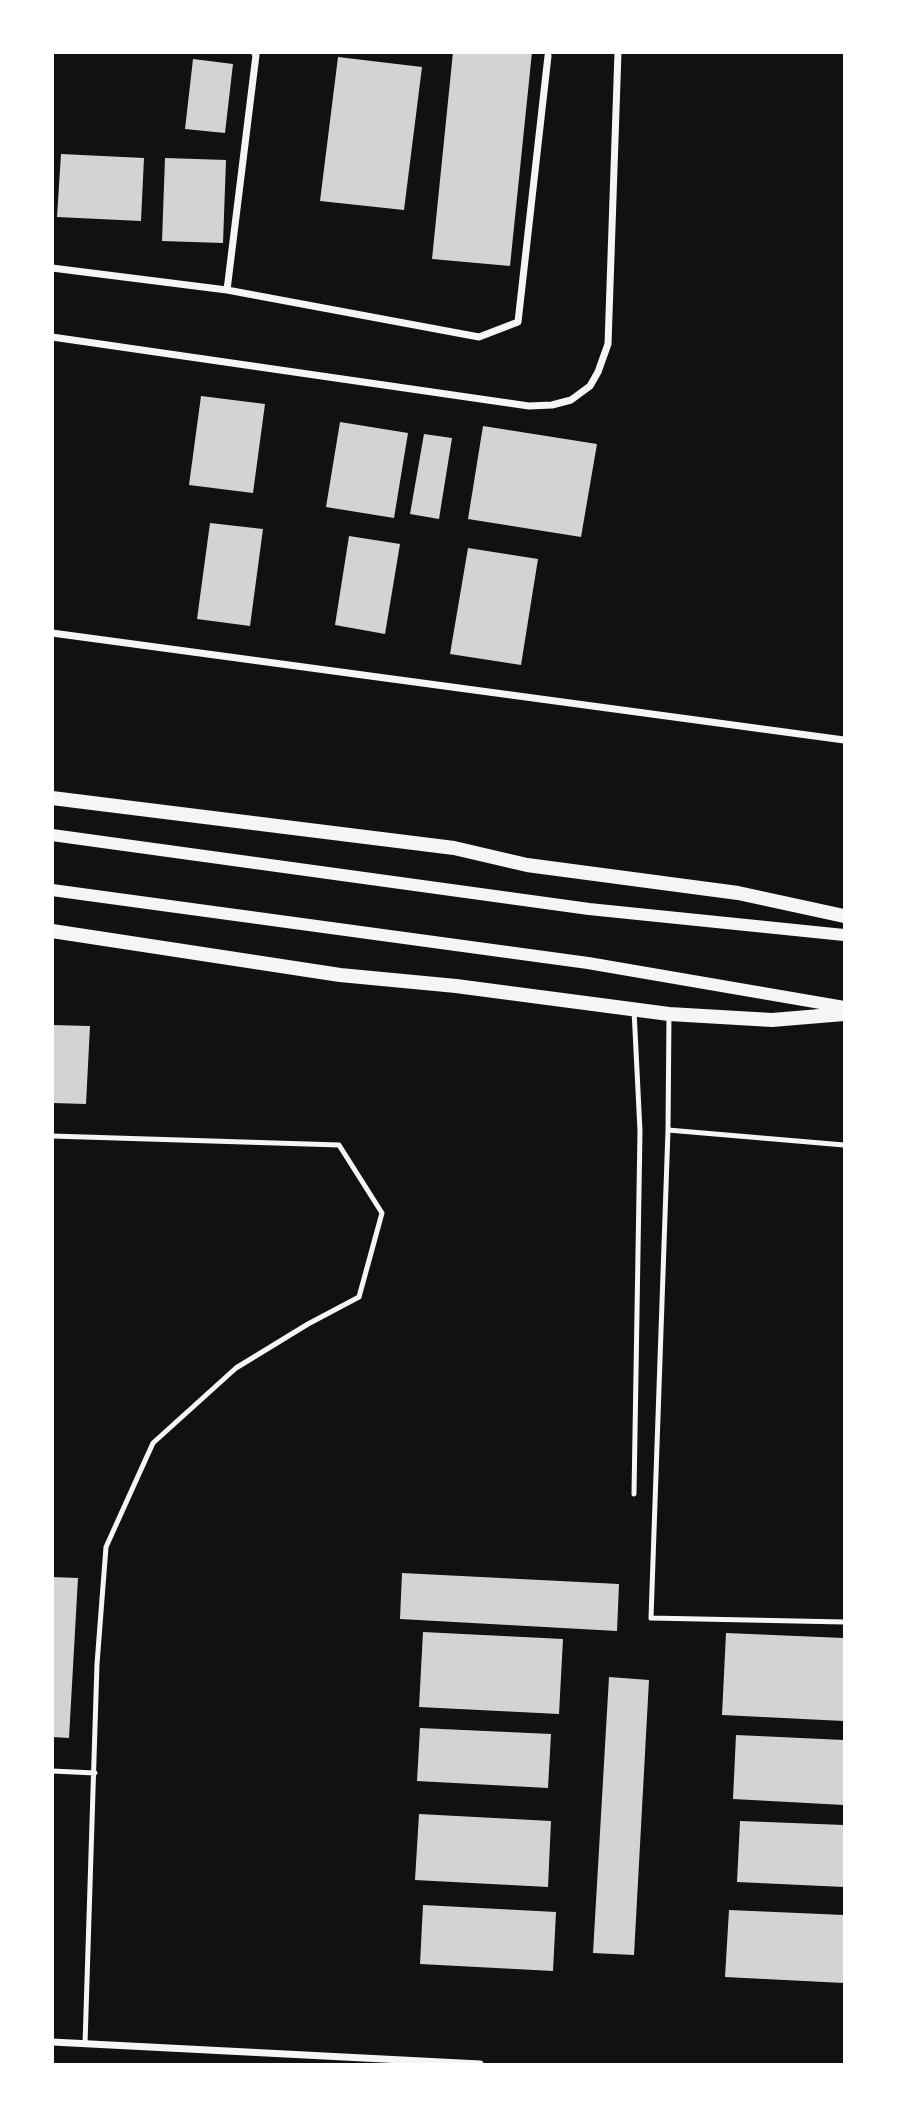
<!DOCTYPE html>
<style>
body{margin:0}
#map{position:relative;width:897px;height:2117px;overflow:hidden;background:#111;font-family:"Fira Sans Condensed",sans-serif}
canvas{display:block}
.frame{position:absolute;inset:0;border:54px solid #fff;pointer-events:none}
</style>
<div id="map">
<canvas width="897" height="2117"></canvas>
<div class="frame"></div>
</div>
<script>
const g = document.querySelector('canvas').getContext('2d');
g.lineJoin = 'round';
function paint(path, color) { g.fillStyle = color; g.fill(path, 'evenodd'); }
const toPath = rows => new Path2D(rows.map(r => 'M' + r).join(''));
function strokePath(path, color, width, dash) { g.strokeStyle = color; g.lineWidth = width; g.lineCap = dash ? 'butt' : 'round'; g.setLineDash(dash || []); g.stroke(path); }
paint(toPath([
 [453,52,532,52,510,266,432,259],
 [338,57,422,67,404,210,320,201],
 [193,59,233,64,225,133,185,129],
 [61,154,144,158,141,221,57,217],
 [165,158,226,160,223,243,162,241],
 [201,396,265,404,253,493,189,485],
 [340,422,408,433,394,518,326,507],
 [483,426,597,444,581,537,468,519],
 [424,434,452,438,439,519,410,514],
 [210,523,263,529,250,626,197,619],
 [349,536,400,544,385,634,335,625],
 [468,548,538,559,521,665,450,654],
 [52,1025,90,1026,86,1104,52,1103],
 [402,1573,619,1584,617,1631,400,1619],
 [52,1577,78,1578,69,1738,52,1737],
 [423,1632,563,1639,559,1714,419,1707],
 [726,1633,844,1638,844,1721,722,1715],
 [609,1677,649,1680,634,1955,593,1953],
 [420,1728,551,1734,548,1788,417,1781],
 [736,1735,844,1740,844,1805,733,1799],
 [419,1814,551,1821,548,1887,415,1880],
 [740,1821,844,1825,844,1887,737,1882],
 [423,1905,556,1912,553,1971,420,1964],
 [729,1910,844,1915,844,1983,725,1977]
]), '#d3d3d3');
strokePath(toPath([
 [669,1014,668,1130,651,1618,844,1622],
 [668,1130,844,1145],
 [52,1136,339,1145,382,1213,359,1297,308,1324,236,1368,153,1443,106,1547,97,1664,85,2044],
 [634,1494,640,1131,634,1010],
 [52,1771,95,1773]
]), '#f5f5f5', 5);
strokePath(toPath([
 [52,268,227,290,256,55,254,52],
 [227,290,479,337,518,322,548,56],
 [52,337,529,406,552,405,571,400,590,386,598,372,608,344,618,52],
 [52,633,844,740],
 [52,2042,480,2064]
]), '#f5f5f5', 7);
strokePath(toPath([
 [52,835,589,909,844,935],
 [52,890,588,963,844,1007]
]), '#f5f5f5', 12);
strokePath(toPath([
 [52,798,454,848,527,865,738,893,844,916],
 [52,931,340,975,456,986,669,1014,772,1020,844,1014]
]), '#f5f5f5', 14);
</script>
